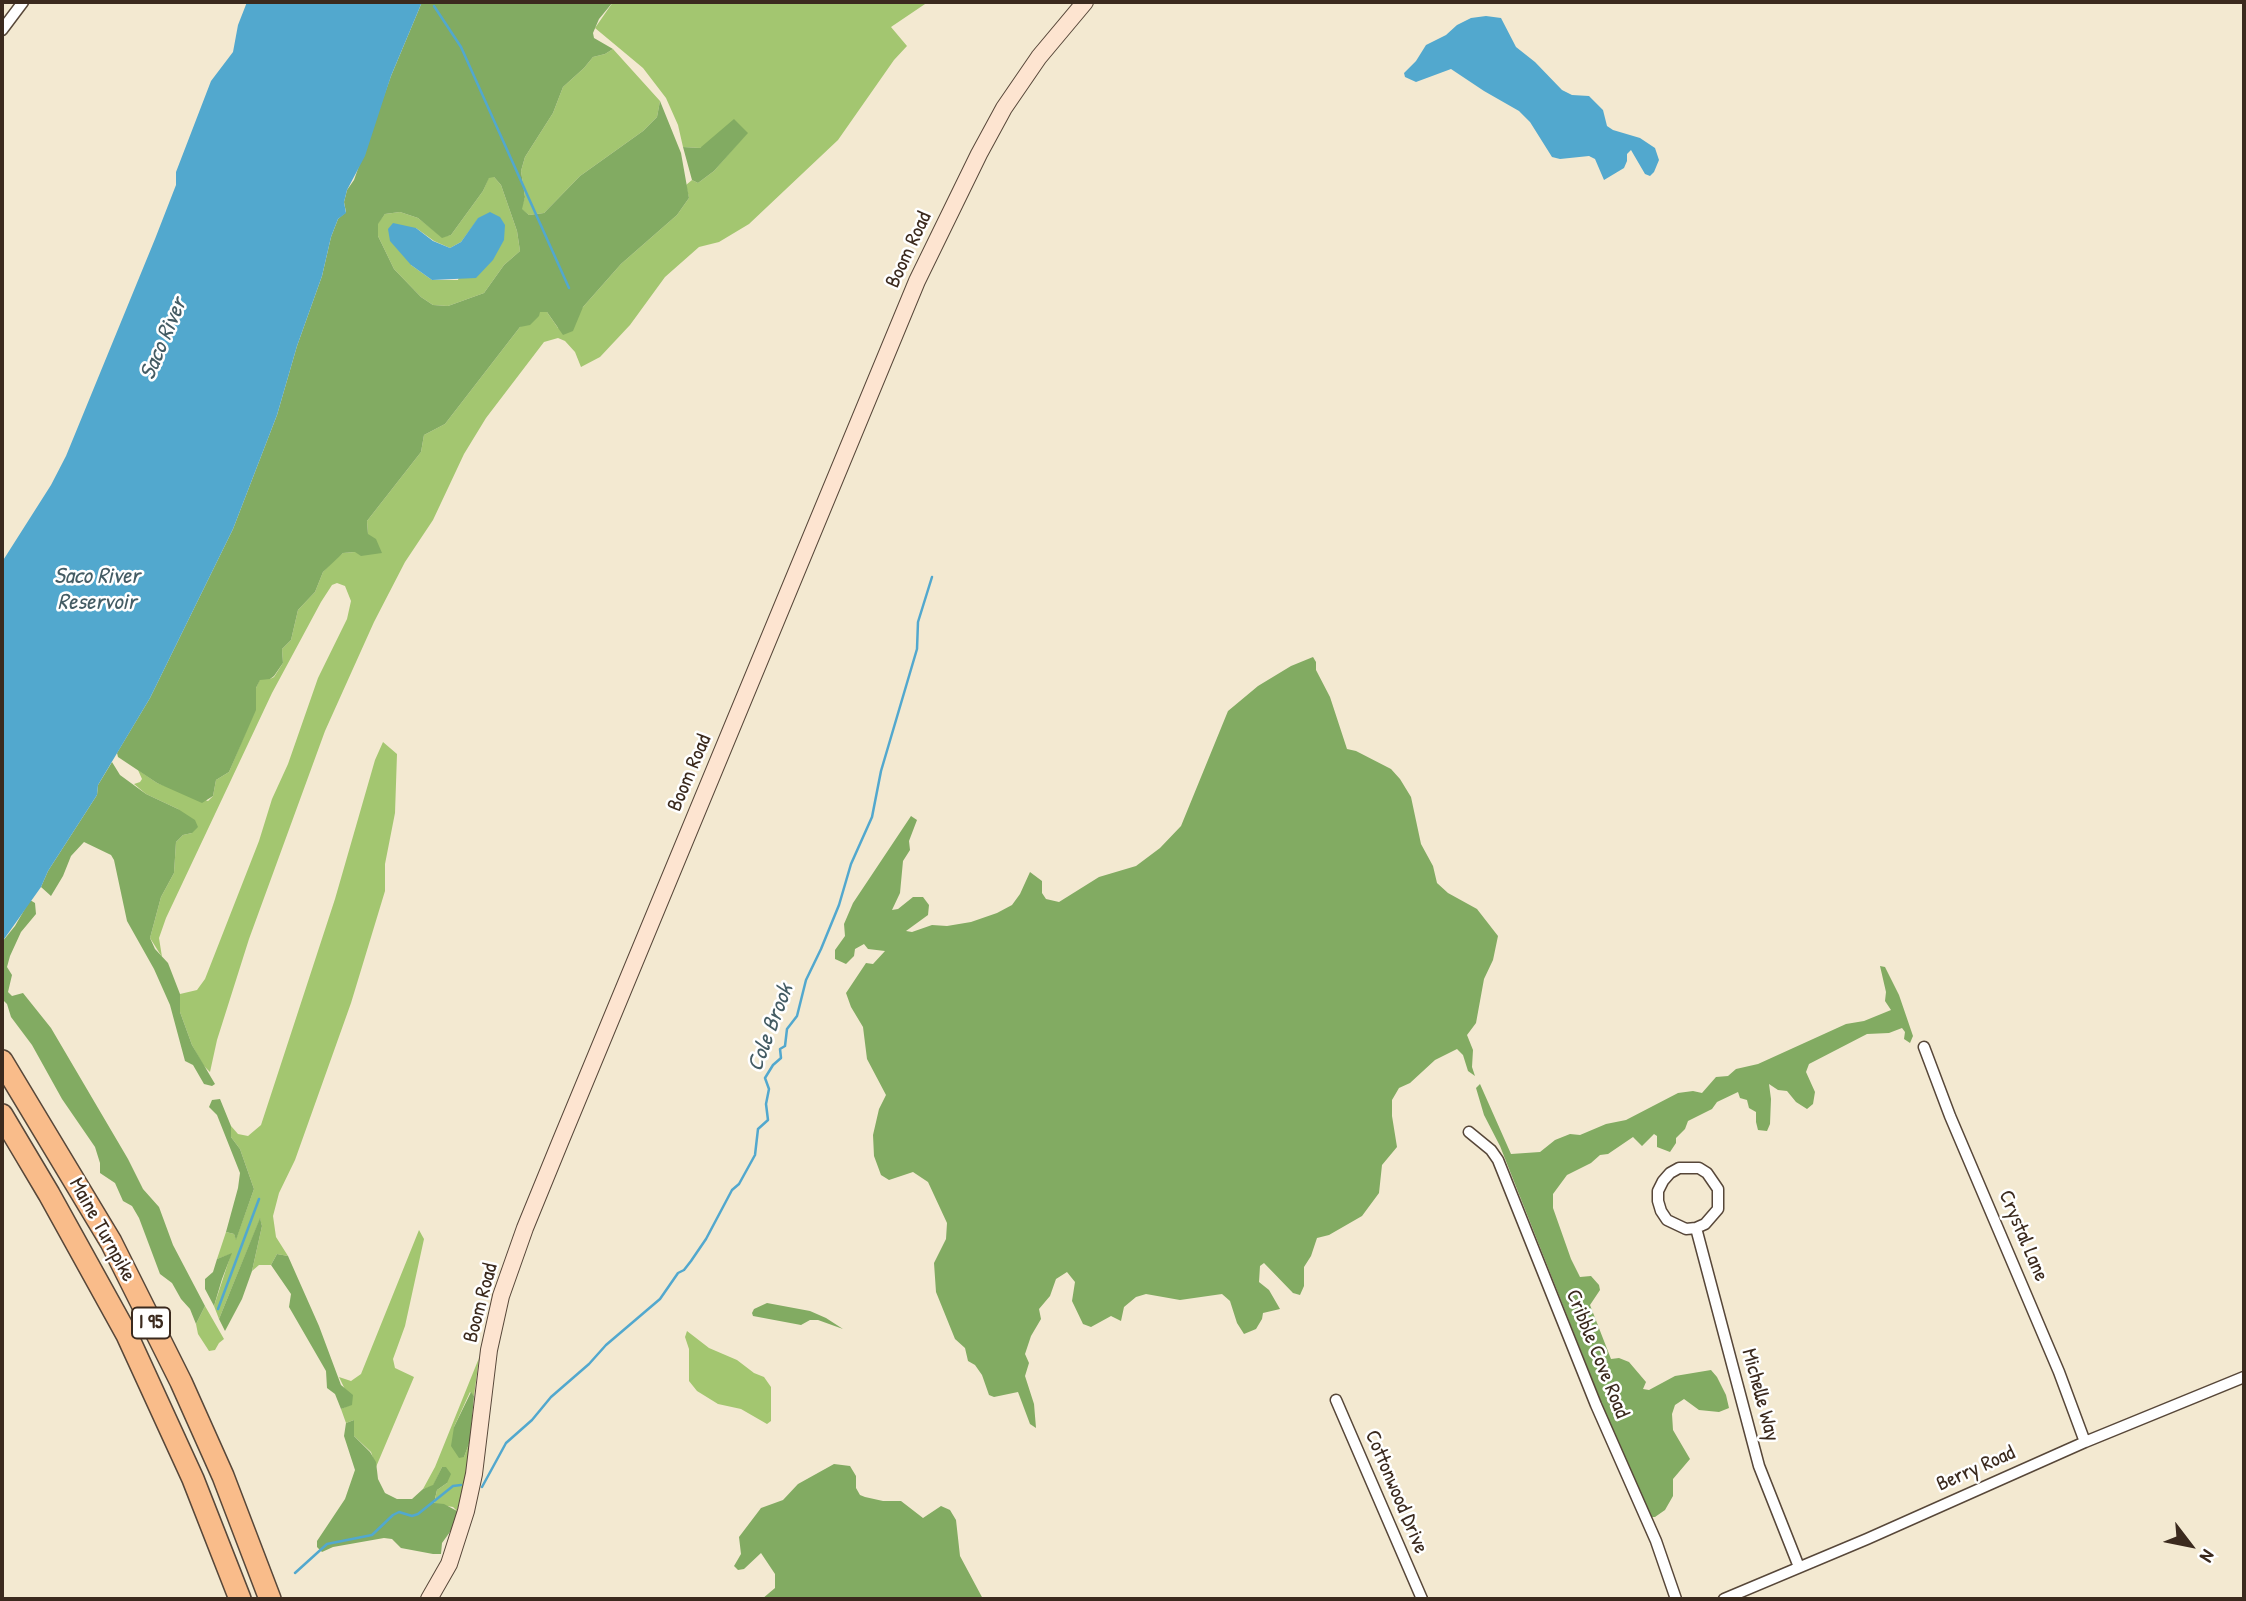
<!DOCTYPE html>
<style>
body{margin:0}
#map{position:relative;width:2246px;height:1601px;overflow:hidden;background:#f3e9d1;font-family:"Patrick Hand",sans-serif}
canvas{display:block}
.frame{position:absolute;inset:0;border:4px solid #3b2a1e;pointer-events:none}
.north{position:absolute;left:2155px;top:1510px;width:70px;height:70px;-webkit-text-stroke:5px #fff;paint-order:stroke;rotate:122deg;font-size:19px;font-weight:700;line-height:28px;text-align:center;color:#3b2a1e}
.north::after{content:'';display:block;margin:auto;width:24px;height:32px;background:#3b2a1e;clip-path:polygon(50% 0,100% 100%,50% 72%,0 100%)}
</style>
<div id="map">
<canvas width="2246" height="1601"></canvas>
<div class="frame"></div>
<div class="north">N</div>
</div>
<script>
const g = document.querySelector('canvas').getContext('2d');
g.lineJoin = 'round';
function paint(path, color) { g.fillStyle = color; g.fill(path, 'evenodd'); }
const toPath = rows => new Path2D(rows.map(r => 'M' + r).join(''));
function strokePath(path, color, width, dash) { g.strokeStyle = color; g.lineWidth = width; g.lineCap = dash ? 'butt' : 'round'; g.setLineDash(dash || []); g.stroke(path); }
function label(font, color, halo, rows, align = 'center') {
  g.font = font + ' "Patrick Hand",sans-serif'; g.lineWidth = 5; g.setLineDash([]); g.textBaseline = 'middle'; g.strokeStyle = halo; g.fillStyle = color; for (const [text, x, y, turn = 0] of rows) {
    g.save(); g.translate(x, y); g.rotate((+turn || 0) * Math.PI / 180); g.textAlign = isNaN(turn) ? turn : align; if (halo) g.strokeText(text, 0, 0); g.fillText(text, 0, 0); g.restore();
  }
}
paint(toPath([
 [613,2,928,2,891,27,907,46,894,60,838,140,749,224,719,242,699,247,665,277,630,325,600,357,581,367,575,352,565,341,558,338,544,342,486,418,464,454,433,520,405,562,374,622,325,731,249,939,217,1040,210,1072,203,1065,192,1045,180,1012,180,994,197,990,205,979,259,841,272,799,288,764,318,678,347,619,351,601,345,586,337,583,332,585,321,602,272,693,166,918,159,938,162,957,150,938,161,897,174,873,176,842,183,835,192,833,178,809,146,794,134,784,140,782,142,779,138,770,157,783,208,801,213,796,216,780,229,772,255,710,256,688,260,679,270,679,274,677,283,663,282,649,291,640,298,610,315,592,323,572,334,560,343,553,355,552,368,534,367,521,421,452,424,435,445,424,520,327,540,311,547,312,558,328,583,307,621,264,677,215,689,198,686,185,692,180,698,183,714,171,747,133,742,129,700,148,683,147,678,125,666,98,643,68,595,28],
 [613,49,660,101,657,117,643,131,580,176,544,213,529,215,521,209,525,197,521,171,525,157,553,113,563,87,584,68,593,57,605,54],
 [489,177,494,177,501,185,517,231,520,251,504,265,484,293,448,306,433,305,421,297,394,269,378,236,378,223,385,214,400,212,418,218,442,237,451,235,483,191],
 [478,219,458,280,432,280,411,265,416,228,434,241,450,248,461,242],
 [383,742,397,754,395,813,385,864,385,891,351,1003,295,1160,279,1193,273,1216,276,1237,288,1256,277,1254,271,1265,259,1265,252,1271,262,1226,260,1219,219,1319,214,1306,231,1254,217,1259,226,1232,234,1234,236,1239,254,1189,240,1149,231,1137,231,1126,238,1134,248,1136,261,1125,335,899,375,760],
 [419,1230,424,1239,405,1326,393,1359,395,1368,414,1377,376,1467,371,1452,354,1436,354,1420,346,1423,341,1409,352,1404,339,1377,351,1381,361,1374],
 [205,1306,224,1339,219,1343,215,1350,209,1351,198,1334,196,1324],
 [687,1331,709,1348,737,1360,754,1373,764,1377,771,1387,771,1421,767,1424,741,1409,718,1404,697,1391,689,1381,689,1349,685,1337],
 [479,1358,474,1396,470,1392,454,1427,464,1457,470,1441,466,1475,457,1511,453,1507,434,1504,437,1490,447,1483,442,1467,433,1486,423,1489,435,1467]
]), '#a3c670');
paint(toPath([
 [422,2,613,2,599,19,593,33,594,38,613,49,605,54,593,57,584,68,563,87,553,113,525,157,521,171,525,197,522,209,529,215,544,213,580,176,643,131,657,117,660,101,681,153,689,198,677,215,621,264,583,307,573,331,563,335,547,312,540,312,539,316,530,325,520,327,445,424,424,435,421,452,367,521,368,534,376,539,382,553,361,556,355,552,343,553,323,572,315,592,298,610,291,640,282,649,283,663,274,676,270,679,260,680,256,688,256,710,229,772,216,780,213,796,202,803,157,783,118,757,117,753,150,698,233,529,277,415,297,346,322,276,331,237,338,219,346,212,344,202,347,190,354,180,391,76],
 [494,177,501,185,517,231,520,251,504,265,484,293,448,306,433,305,421,297,394,269,378,236,378,224,385,214,400,212,418,218,442,238,451,235,483,191,489,178],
 [734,119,748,133,714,171,698,183,692,180,683,147,700,148],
 [1313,657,1316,662,1316,670,1330,697,1347,749,1356,751,1391,769,1400,779,1411,797,1421,844,1433,866,1437,883,1448,893,1477,909,1498,936,1493,960,1484,979,1476,1023,1467,1035,1473,1050,1472,1067,1475,1076,1468,1071,1463,1055,1457,1049,1435,1060,1410,1083,1399,1088,1392,1100,1392,1116,1397,1147,1382,1165,1379,1193,1362,1216,1329,1235,1317,1238,1311,1256,1304,1267,1304,1286,1300,1295,1293,1293,1264,1263,1260,1266,1259,1282,1269,1290,1280,1309,1263,1313,1262,1319,1256,1329,1244,1334,1237,1323,1230,1301,1222,1294,1180,1300,1146,1294,1136,1297,1124,1307,1121,1321,1111,1316,1091,1327,1083,1324,1072,1301,1075,1282,1067,1272,1056,1279,1050,1296,1039,1309,1041,1319,1031,1336,1025,1354,1029,1363,1025,1376,1034,1404,1036,1428,1030,1424,1018,1392,994,1397,989,1395,982,1375,975,1365,968,1361,965,1348,955,1339,936,1292,934,1263,946,1239,947,1223,928,1182,913,1172,889,1180,881,1175,874,1156,873,1135,879,1109,886,1095,867,1059,863,1027,851,1007,846,993,866,963,873,964,885,951,868,949,864,944,855,949,854,956,846,964,835,959,835,950,845,936,844,924,853,903,911,816,917,820,909,841,910,850,903,861,900,893,892,910,898,909,913,897,923,897,929,905,928,915,906,931,912,932,932,925,947,926,971,922,997,913,1012,905,1020,894,1030,872,1042,881,1042,893,1046,899,1059,902,1099,877,1136,866,1160,848,1181,826,1228,711,1258,686,1291,666],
 [112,762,120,775,146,794,178,809,195,820,198,827,192,833,183,835,176,842,174,873,161,897,150,938,155,949,168,963,180,994,180,1012,192,1045,215,1084,212,1086,204,1084,193,1065,185,1061,170,1005,154,969,127,921,114,860,111,855,84,842,71,856,63,876,51,896,41,887,48,871,97,795,98,785],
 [30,900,35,903,36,914,21,932,10,956,7,967,12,975,8,992,12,996,23,993,51,1028,128,1159,143,1189,159,1207,173,1245,205,1306,196,1324,190,1309,181,1299,172,1283,160,1274,139,1218,132,1206,123,1201,115,1183,100,1173,100,1163,95,1147,62,1099,32,1045,11,1017,7,1004,2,999,2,942,15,926],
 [1880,966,1885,967,1899,995,1913,1036,1910,1043,1904,1039,1905,1032,1902,1028,1889,1033,1867,1034,1809,1064,1806,1072,1815,1092,1813,1104,1807,1109,1796,1102,1787,1091,1778,1090,1769,1084,1771,1099,1770,1124,1767,1131,1758,1130,1756,1122,1756,1112,1749,1108,1747,1100,1740,1098,1738,1092,1717,1102,1712,1109,1688,1121,1685,1129,1676,1138,1676,1143,1670,1152,1657,1147,1657,1136,1654,1134,1642,1146,1633,1137,1608,1154,1600,1155,1591,1163,1567,1175,1553,1194,1553,1208,1571,1259,1580,1277,1591,1276,1599,1285,1600,1290,1590,1305,1611,1359,1619,1358,1629,1362,1646,1382,1643,1389,1649,1390,1675,1376,1711,1370,1717,1377,1726,1395,1729,1408,1719,1412,1699,1410,1684,1399,1675,1405,1672,1414,1673,1430,1690,1459,1673,1479,1673,1496,1665,1510,1655,1517,1651,1517,1619,1447,1500,1146,1484,1115,1476,1088,1480,1084,1511,1154,1540,1152,1555,1140,1570,1134,1580,1135,1606,1124,1626,1120,1678,1093,1693,1091,1702,1093,1716,1077,1728,1076,1736,1069,1758,1064,1846,1024,1864,1021,1891,1010,1885,1001,1886,992],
 [220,1099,231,1126,231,1137,240,1149,254,1189,236,1240,234,1234,226,1232,238,1188,240,1173,217,1115,209,1107,212,1100],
 [260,1218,262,1226,252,1271,242,1299,225,1331,219,1319],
 [232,1253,222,1279,214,1306,205,1289,205,1279,213,1272,217,1259],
 [277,1254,288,1256,319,1326,341,1385,353,1395,352,1405,341,1409,335,1394,327,1388,326,1371,289,1307,291,1294,271,1265],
 [767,1303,810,1311,826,1318,843,1329,818,1320,810,1320,801,1325,753,1316,752,1313,754,1309],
 [471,1392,474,1396,470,1441,464,1457,459,1458,451,1446,454,1427],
 [354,1420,354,1436,370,1452,376,1462,378,1479,385,1493,397,1499,412,1499,423,1489,433,1485,442,1467,446,1467,451,1474,447,1483,437,1490,434,1503,444,1504,457,1511,455,1525,442,1543,441,1554,433,1554,401,1548,392,1539,384,1538,333,1547,322,1552,317,1547,317,1541,345,1499,355,1470,344,1436,346,1423],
 [834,1464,850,1466,856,1476,856,1488,860,1495,865,1497,883,1501,901,1501,923,1518,941,1506,950,1510,956,1520,960,1556,983,1599,762,1599,775,1588,775,1574,761,1553,744,1569,738,1570,734,1566,741,1554,739,1537,761,1508,783,1500,798,1484]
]), '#82ab62');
paint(toPath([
 [247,2,422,2,391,76,365,156,347,190,344,202,346,213,338,219,331,237,322,276,297,346,277,415,233,529,150,698,98,785,97,795,48,871,41,887,2,942,2,562,51,485,66,456,155,239,176,185,176,172,211,81,233,52,238,25],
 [1486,16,1501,18,1516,47,1535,62,1562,90,1572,95,1589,96,1603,110,1607,126,1613,130,1640,138,1655,148,1659,160,1654,172,1650,176,1645,174,1631,150,1627,154,1627,161,1624,168,1604,180,1595,159,1589,156,1560,159,1552,157,1530,122,1519,111,1484,91,1451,69,1416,82,1405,77,1404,73,1416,61,1426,45,1446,35,1457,25,1471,18],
 [490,212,500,217,505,225,504,240,493,260,476,278,432,280,411,265,390,241,388,229,393,223,416,228,433,241,450,248,461,242,478,218]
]), '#52a8ce');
strokePath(toPath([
 [434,6,461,47,569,288],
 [218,1309,259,1199],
 [482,1487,506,1443,532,1420,551,1397,589,1364,606,1345,660,1299,678,1273,684,1270,691,1261,706,1239,732,1190,739,1184,755,1155,758,1129,768,1120,766,1104,769,1089,765,1078,773,1065,781,1058,780,1049,785,1046,787,1029,797,1016,806,980,821,949,839,905,851,864,872,817,881,771,917,649,918,622,932,577],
 [295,1573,327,1544,372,1535,393,1515,399,1512,412,1516,418,1514,453,1486,461,1485]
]), '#52a8ce', 2.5);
const street = toPath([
 [2,30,23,2],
 [1924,1047,1950,1116,2059,1372,2085,1442],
 [1469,1132,1491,1150,1498,1160,1596,1405,1656,1541,1676,1599],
 [1696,1228,1686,1229,1667,1220,1661,1211,1658,1201,1658,1191,1663,1181,1670,1173,1679,1168,1699,1168,1707,1173,1718,1189,1718,1209,1705,1224,1696,1228,1759,1466,1799,1567],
 [1336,1400,1422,1599],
 [1724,1599,1867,1539,2085,1442,2244,1377]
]);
const secondary = toPath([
 [429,1599,449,1564,466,1511,474,1474,489,1350,501,1296,525,1228,561,1140,917,281,979,154,1004,108,1039,57,1085,2]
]);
const highway = toPath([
 [2,1061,111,1242,181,1382,223,1476,270,1599],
 [2,1115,49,1194,127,1335,193,1479,240,1599]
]);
strokePath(street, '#574739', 13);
strokePath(secondary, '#574739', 18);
strokePath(highway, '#574739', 24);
strokePath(street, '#fff', 10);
strokePath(secondary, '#fde4d0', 16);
strokePath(highway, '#f9bc8a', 21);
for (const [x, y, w] of [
 [151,1323,38]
]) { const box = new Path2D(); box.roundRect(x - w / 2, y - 15.5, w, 31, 5); g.fillStyle = '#fff'; g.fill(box); strokePath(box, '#3b2a1e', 2); }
label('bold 19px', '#3b2a1e', null, [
 ["I 95",151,1323]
]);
label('21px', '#3b2a1e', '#fff', [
 ["Boom Road",909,250,-65],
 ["Boom Road",690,773,-67],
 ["Maine Turnpike",102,1230,61],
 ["Crystal Lane",2023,1236,67],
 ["Boom Road",481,1303,-75],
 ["Cribble Cove Road",1597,1354,68],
 ["Michelle Way",1760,1395,75],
 ["Berry Road",1976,1469,-24],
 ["Cottonwood Drive",1396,1492,67]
]);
label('italic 23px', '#445c64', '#fff', [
 ["Saco River",164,339,-67],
 ["Saco River",97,577],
 ["Reservoir",97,603],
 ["Cole Brook",771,1028,-69]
]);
</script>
